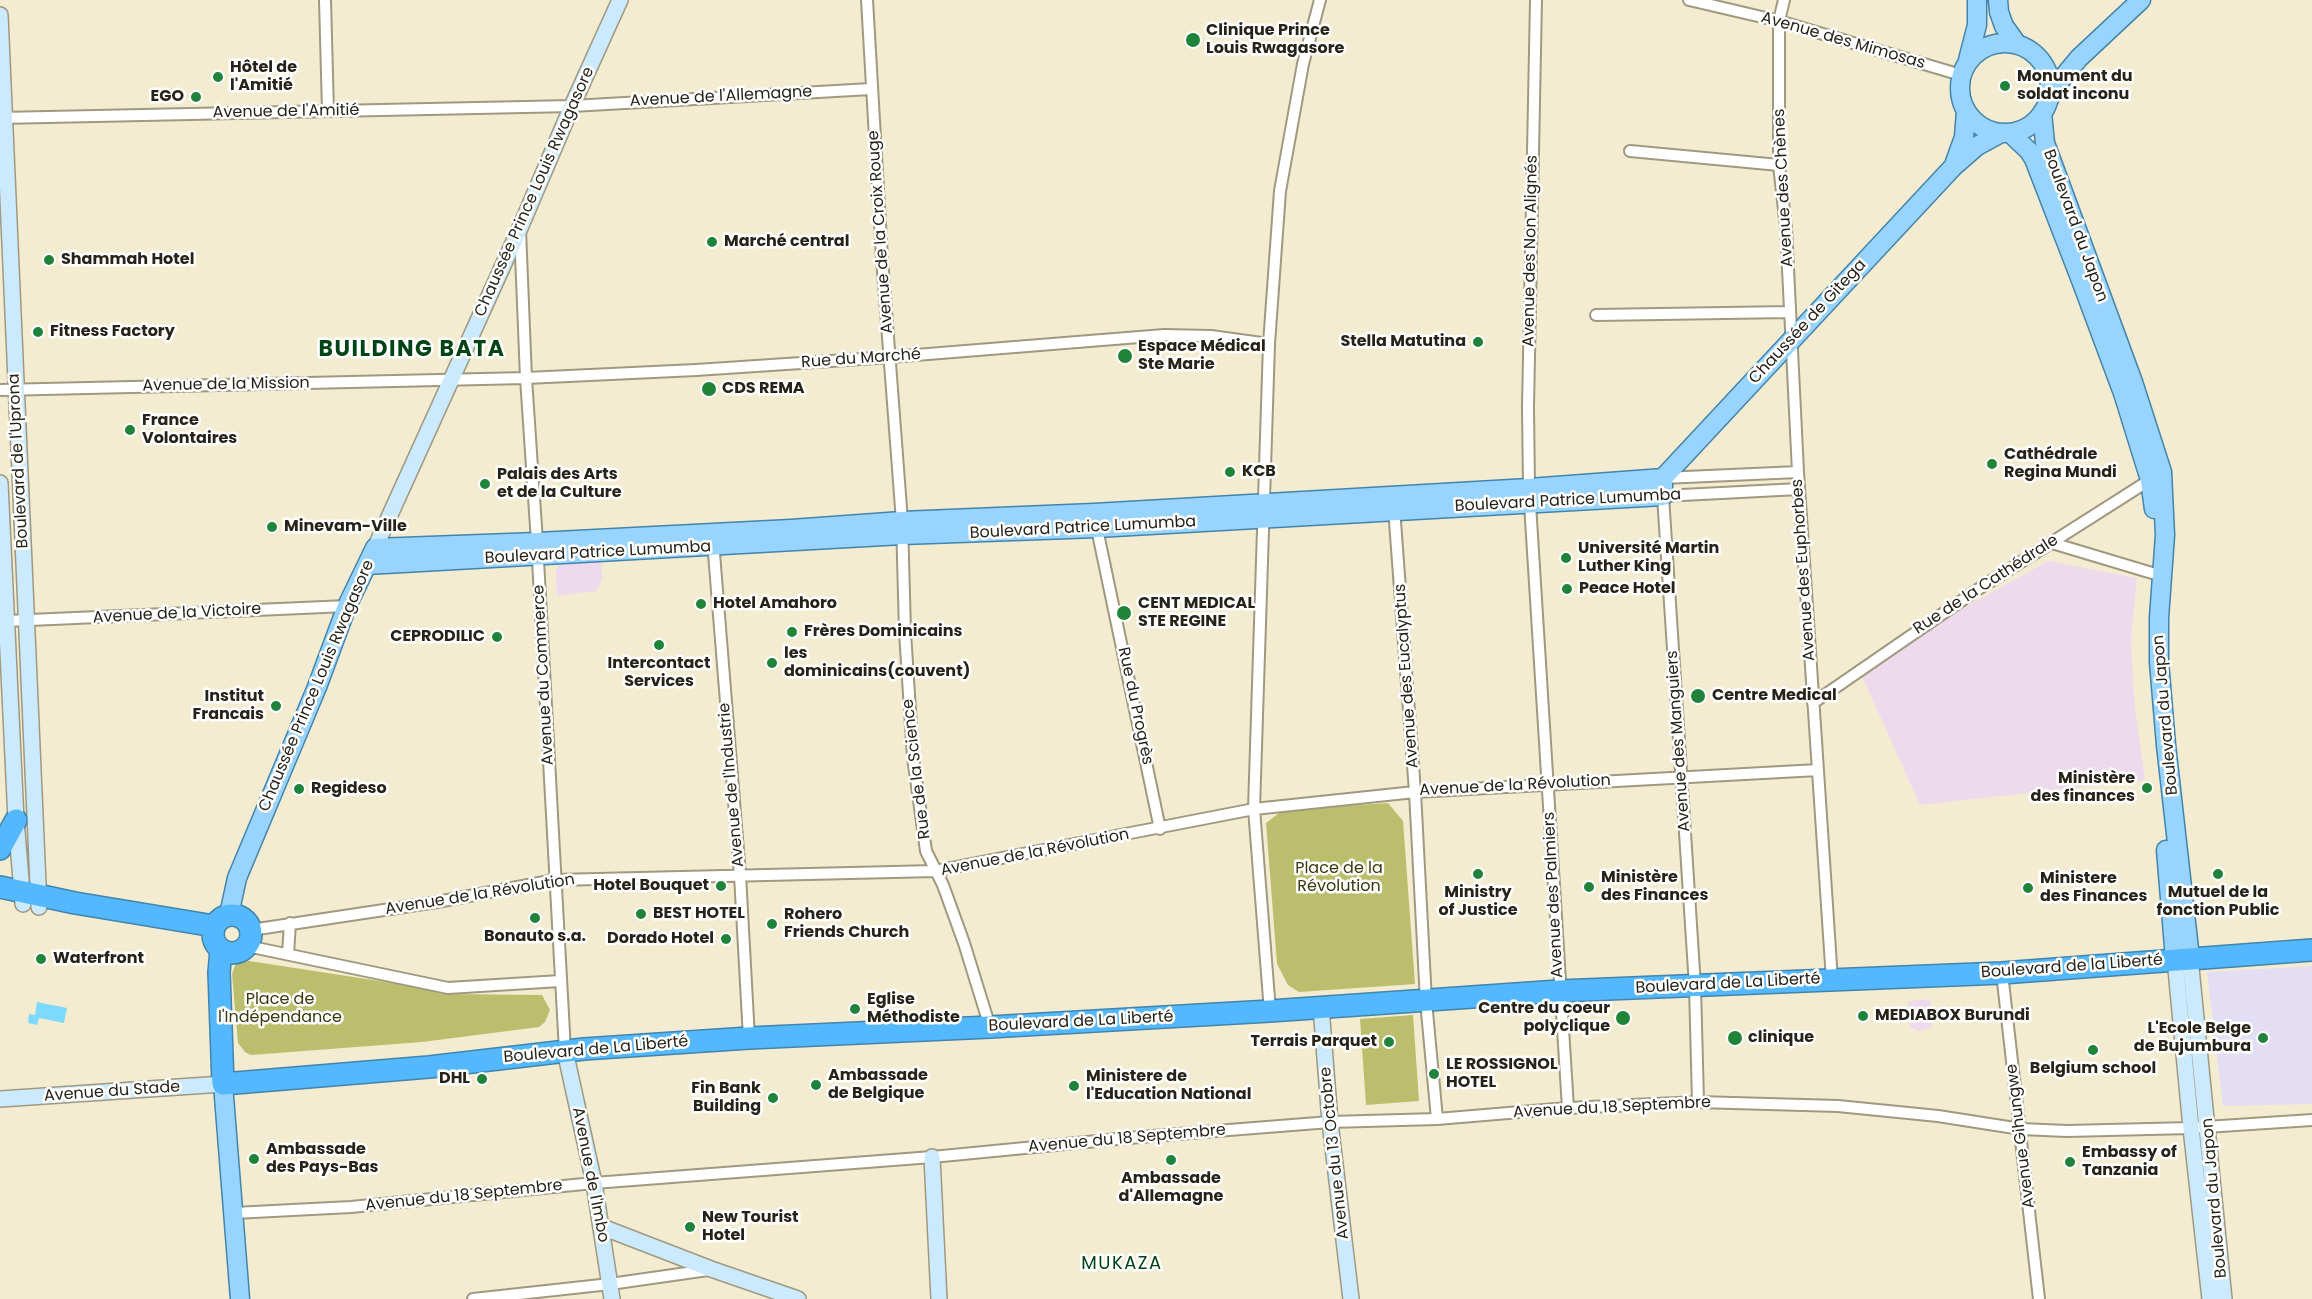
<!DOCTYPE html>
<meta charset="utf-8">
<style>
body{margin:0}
canvas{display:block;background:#f3ecd1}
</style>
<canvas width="2312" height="1299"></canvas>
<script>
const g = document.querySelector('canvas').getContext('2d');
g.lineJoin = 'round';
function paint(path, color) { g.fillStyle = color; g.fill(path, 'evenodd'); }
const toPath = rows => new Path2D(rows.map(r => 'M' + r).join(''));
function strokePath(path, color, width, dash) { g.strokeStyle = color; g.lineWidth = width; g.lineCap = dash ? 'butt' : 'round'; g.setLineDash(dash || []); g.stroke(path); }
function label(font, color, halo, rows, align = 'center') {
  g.font = font + ' Poppins,sans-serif'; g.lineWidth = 5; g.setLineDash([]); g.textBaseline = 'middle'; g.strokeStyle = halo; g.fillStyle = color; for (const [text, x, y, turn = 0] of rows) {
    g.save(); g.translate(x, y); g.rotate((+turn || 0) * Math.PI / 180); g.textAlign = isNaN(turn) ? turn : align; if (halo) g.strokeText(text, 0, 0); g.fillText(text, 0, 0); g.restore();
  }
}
paint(toPath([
 [601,545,602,579,597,591,557,596,556,571,564,553],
 [2048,561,2137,578,2131,639,2134,700,2145,780,1920,805,1861,674,1902,645,1953,614],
 [1930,999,1932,1027,1919,1031,1910,1027,1908,1001]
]), '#eddbed');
paint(toPath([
 [2312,966,2312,1104,2223,1106,2207,972]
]), '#e4def4');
paint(toPath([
 [1388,803,1403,821,1415,984,1299,992,1288,985,1277,964,1266,823,1283,810],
 [243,960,418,987,442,994,542,995,550,1010,545,1022,539,1027,422,1042,251,1055,245,1052,238,1043,232,974,236,963],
 [1413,1015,1419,1101,1366,1105,1360,1019]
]), '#bbbf6d');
paint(toPath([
 [37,1002,67,1008,64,1023,39,1018,37,1025,28,1023,29,1014,35,1015]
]), '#7ed9ff');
const street = toPath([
 [325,0,328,111],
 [867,0,882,258,902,521,905,632,913,757,926,851,943,885,964,943,990,1027],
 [1536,0,1528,407,1529,488,1568,1108],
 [1689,0,1779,21,1961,75],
 [1784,0,1779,21,1779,165,1786,228,1798,472,1832,980],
 [0,118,572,106,871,89],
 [1630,151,1779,165],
 [520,230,526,378,537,542,565,1051],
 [1596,315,1790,312],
 [0,390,526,378,696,370,891,357,1164,335,1211,336,1269,344],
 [1663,478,1798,472],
 [1394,508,1415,792,1426,1001,1437,1119],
 [1096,524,1160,829],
 [713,541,740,875,749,1038],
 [2052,543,2162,576],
 [7,621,347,606],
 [1813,703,1980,588,2153,478],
 [251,930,437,902,555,880,935,871,1254,809,1415,792,1818,770],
 [247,946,448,988,560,981],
 [288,954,290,923],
 [2002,973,2039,1299],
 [1270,1011,1254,809,1269,344,1280,191,1303,64,1320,0],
 [1698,1102,1695,986,1663,496,1799,489],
 [234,1213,351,1207,594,1183,932,1157,1128,1138,1330,1122,1437,1119,1568,1108,1698,1102,1838,1106,1938,1116,2021,1129,2067,1131,2191,1128,2312,1120],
 [473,1299,610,1284,708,1270]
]);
const secondary = toPath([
 [0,15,39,907],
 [0,483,16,820,23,904],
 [375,548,520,228,572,106,620,0],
 [2190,958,2224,1299],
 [2175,959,2191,1128,2210,1299],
 [1321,1007,1330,1122,1351,1299],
 [565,1051,594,1183,612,1299],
 [0,1099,223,1084],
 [932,1157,939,1299],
 [602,1227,711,1269,798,1299]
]);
const primary = toPath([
 [1998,0,1999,12,2004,26,2017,44],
 '1960 88a45 45 0 1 1 90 0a45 45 0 1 1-90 0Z',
 [1968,60,1977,25,1977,0],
 [2049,99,2060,81,2079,58,2141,0],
 [2042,113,2045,143,2133,382,2162,472,2165,535,2159,618,2159,662,2166,745,2190,958],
 [2010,133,2029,151,2034,159,2082,283,2123,393,2150,480,2154,509],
 [1955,162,1964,137,1966,111],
 [1663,478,1953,167,1977,146,2001,133],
 [367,565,902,535,1097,528,1663,496,1663,478],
 [2166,850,2175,959],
 [229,915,237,878,317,687,347,606,375,548,537,542,791,529,902,521,1094,513,1529,488,1663,478],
 [223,1084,240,1299]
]);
const highway = toPath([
 [0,849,16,820],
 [0,887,75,903,214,926],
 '213 934a19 19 0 1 1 38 0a19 19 0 1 1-38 0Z',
 [221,950,219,972,223,1084,429,1067,584,1049,749,1038,990,1027,1270,1011,1559,991,2002,973,2312,950]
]);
strokePath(street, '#a09980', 14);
strokePath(secondary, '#a09980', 18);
strokePath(primary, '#4384ad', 21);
strokePath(highway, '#4384ad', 24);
strokePath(street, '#fff', 10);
strokePath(secondary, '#cbeafe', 15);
strokePath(primary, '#98d4fe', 18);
strokePath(highway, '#53b8fd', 21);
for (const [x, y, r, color] of [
 [1193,40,8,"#1f8439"],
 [218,77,6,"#1f8439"],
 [2005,86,6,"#1f8439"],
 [196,97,6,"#1f8439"],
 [712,242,6,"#1f8439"],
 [49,260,6,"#1f8439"],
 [38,332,6,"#1f8439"],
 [1478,342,6,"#1f8439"],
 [1125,356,8,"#1f8439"],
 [709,389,8,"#1f8439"],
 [130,430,6,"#1f8439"],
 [1992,464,6,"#1f8439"],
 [1230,472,6,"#1f8439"],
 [485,484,6,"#1f8439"],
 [272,527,6,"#1f8439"],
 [1566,558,6,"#1f8439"],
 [1567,589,6,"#1f8439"],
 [701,604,6,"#1f8439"],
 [1124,613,8,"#1f8439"],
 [792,632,6,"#1f8439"],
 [497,637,6,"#1f8439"],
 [659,645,6,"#1f8439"],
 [772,663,6,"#1f8439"],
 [1698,696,8,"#1f8439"],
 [276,706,6,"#1f8439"],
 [2147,788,6,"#1f8439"],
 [299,789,6,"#1f8439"],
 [1478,874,6,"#1f8439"],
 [2218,874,6,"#1f8439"],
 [721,886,6,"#1f8439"],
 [1589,887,6,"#1f8439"],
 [2028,888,6,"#1f8439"],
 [641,914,6,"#1f8439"],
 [535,918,6,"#1f8439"],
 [772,924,6,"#1f8439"],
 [726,939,6,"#1f8439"],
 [41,959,6,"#1f8439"],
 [855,1009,6,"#1f8439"],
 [1863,1016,6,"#1f8439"],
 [1623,1018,8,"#1f8439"],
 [1735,1038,8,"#1f8439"],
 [2263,1038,6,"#1f8439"],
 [1389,1042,6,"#1f8439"],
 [2093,1050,6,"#1f8439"],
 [1434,1074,6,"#1f8439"],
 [482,1079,6,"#1f8439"],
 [816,1085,6,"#1f8439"],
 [1074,1086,6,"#1f8439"],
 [773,1098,6,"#1f8439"],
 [254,1159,6,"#1f8439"],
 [1171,1160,6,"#1f8439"],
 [2070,1162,6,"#1f8439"],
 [690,1227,6,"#1f8439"]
]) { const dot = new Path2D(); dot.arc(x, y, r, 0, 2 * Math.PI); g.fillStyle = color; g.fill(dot); strokePath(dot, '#fff', 2); }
label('bold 16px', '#262319', '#fff', [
 ["Clinique Prince",1206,31],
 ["Louis Rwagasore",1206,49],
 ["Hôtel de",230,68],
 ["l'Amitié",230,86],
 ["Monument du",2017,77],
 ["soldat inconu",2017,95],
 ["EGO",184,97,"right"],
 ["Marché central",724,242],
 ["Shammah Hotel",61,260],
 ["Fitness Factory",50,332],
 ["Stella Matutina",1466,342,"right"],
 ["Espace Médical",1138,347],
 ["Ste Marie",1138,365],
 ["CDS REMA",722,389],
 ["France",142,421],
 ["Volontaires",142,439],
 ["Cathédrale",2004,455],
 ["Regina Mundi",2004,473],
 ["KCB",1242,472],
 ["Palais des Arts",497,475],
 ["et de la Culture",497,493],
 ["Minevam-Ville",284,527],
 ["Université Martin",1578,549],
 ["Luther King",1578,567],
 ["Peace Hotel",1579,589],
 ["Hotel Amahoro",713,604],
 ["CENT MEDICAL",1138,604],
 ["STE REGINE",1138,622],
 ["Frères Dominicains",804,632],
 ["CEPRODILIC",485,637,"right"],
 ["les",784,654],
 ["dominicains(couvent)",784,672],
 ["Intercontact",659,664,"center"],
 ["Services",659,682,"center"],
 ["Centre Medical",1712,696],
 ["Institut",264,697,"right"],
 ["Francais",264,715,"right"],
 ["Ministère",2135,779,"right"],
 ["des finances",2135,797,"right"],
 ["Regideso",311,789],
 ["Ministère",1601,878],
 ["des Finances",1601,896],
 ["Ministere",2040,879],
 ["des Finances",2040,897],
 ["Hotel Bouquet",709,886,"right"],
 ["Ministry",1478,893,"center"],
 ["of Justice",1478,911,"center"],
 ["Mutuel de la",2218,893,"center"],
 ["fonction Public",2218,911,"center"],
 ["BEST HOTEL",653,914],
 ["Rohero",784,915],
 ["Friends Church",784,933],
 ["Bonauto s.a.",535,937,"center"],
 ["Dorado Hotel",714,939,"right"],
 ["Waterfront",53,959],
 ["Eglise",867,1000],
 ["Méthodiste",867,1018],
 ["Centre du coeur",1610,1009,"right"],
 ["polyclique",1610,1027,"right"],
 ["MEDIABOX Burundi",1875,1016],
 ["L'Ecole Belge",2251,1029,"right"],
 ["de Bujumbura",2251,1047,"right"],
 ["clinique",1748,1038],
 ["Terrais Parquet",1377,1042,"right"],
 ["LE ROSSIGNOL",1446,1065],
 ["HOTEL",1446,1083],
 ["Belgium school",2093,1069,"center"],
 ["Ambassade",828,1076],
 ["de Belgique",828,1094],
 ["Ministere de",1086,1077],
 ["l'Education National",1086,1095],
 ["DHL",470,1079,"right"],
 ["Fin Bank",761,1089,"right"],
 ["Building",761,1107,"right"],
 ["Ambassade",266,1150],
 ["des Pays-Bas",266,1168],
 ["Embassy of",2082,1153],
 ["Tanzania",2082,1171],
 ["Ambassade",1171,1179,"center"],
 ["d'Allemagne",1171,1197,"center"],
 ["New Tourist",702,1218],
 ["Hotel",702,1236]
], 'left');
label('16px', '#262319', '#fff', [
 ["Avenue des Mimosas",1843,41,16],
 ["Avenue de l'Allemagne",721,97,-3],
 ["Avenue de l'Amitié",286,112,-1],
 ["Avenue des Chènes",1784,188,-93],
 ["Chaussée Prince Louis Rwagasore",535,192,-66],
 ["Boulevard du Japon",2075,226,70],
 ["Avenue de la Croix Rouge",881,232,-94],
 ["Avenue des Non Alignés",1531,251,-89],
 ["Chaussée de Gitega",1808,322,-47],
 ["Rue du Marché",861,359,-4],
 ["Avenue de la Mission",226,385,-1],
 ["Boulevard de l'Uprona",19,461,-93],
 ["Boulevard Patrice Lumumba",1568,501,-3],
 ["Boulevard Patrice Lumumba",1083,528,-3],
 ["Boulevard Patrice Lumumba",598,553,-3],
 ["Avenue des Euphorbes",1804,570,-94],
 ["Rue de la Cathédrale",1986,585,-33],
 ["Avenue de la Victoire",177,614,-3],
 ["Avenue du Commerce",544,675,-93],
 ["Avenue des Eucalyptus",1407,676,-94],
 ["Chaussée Prince Louis Rwagasore",317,686,-67],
 ["Rue du Progrès",1135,706,78],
 ["Boulevard du Japon",2166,715,-95],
 ["Avenue des Manguiers",1679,741,-94],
 ["Rue de la Science",917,769,-97],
 ["Avenue de l'Industrie",732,785,-95],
 ["Avenue de la Révolution",1515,786,-3],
 ["Avenue de la Révolution",1035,853,-11],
 ["Avenue de la Révolution",480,895,-9],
 ["Avenue des Palmiers",1554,895,-93],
 ["Boulevard de la Liberté",2072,967,-4],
 ["Boulevard de La Liberté",1728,984,-3],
 ["Boulevard de La Liberté",1081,1022,-3],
 ["Boulevard de La Liberté",596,1050,-5],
 ["Avenue du Stade",112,1092,-4],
 ["Avenue du 18 Septembre",1612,1108,-3],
 ["Avenue Gihungwe",2021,1136,-97],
 ["Avenue du 18 Septembre",1127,1139,-5],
 ["Avenue du 13 Octobre",1335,1153,-96],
 ["Avenue de l'Imbo",590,1175,79],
 ["Avenue du 18 Septembre",464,1196,-6],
 ["Boulevard du Japon",2215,1198,-95]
]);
label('16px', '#38390d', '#fff', [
 ["Place de la",1339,869],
 ["Révolution",1339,887],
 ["Place de",280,1000],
 ["l'Indépendance",280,1018]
]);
g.letterSpacing = '1.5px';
label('18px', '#004415', '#fff', [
 ["MUKAZA",1122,1264]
]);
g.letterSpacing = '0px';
g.letterSpacing = '1.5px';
label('bold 22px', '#004415', '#fff', [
 ["BUILDING BATA",412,350]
]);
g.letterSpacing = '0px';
</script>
